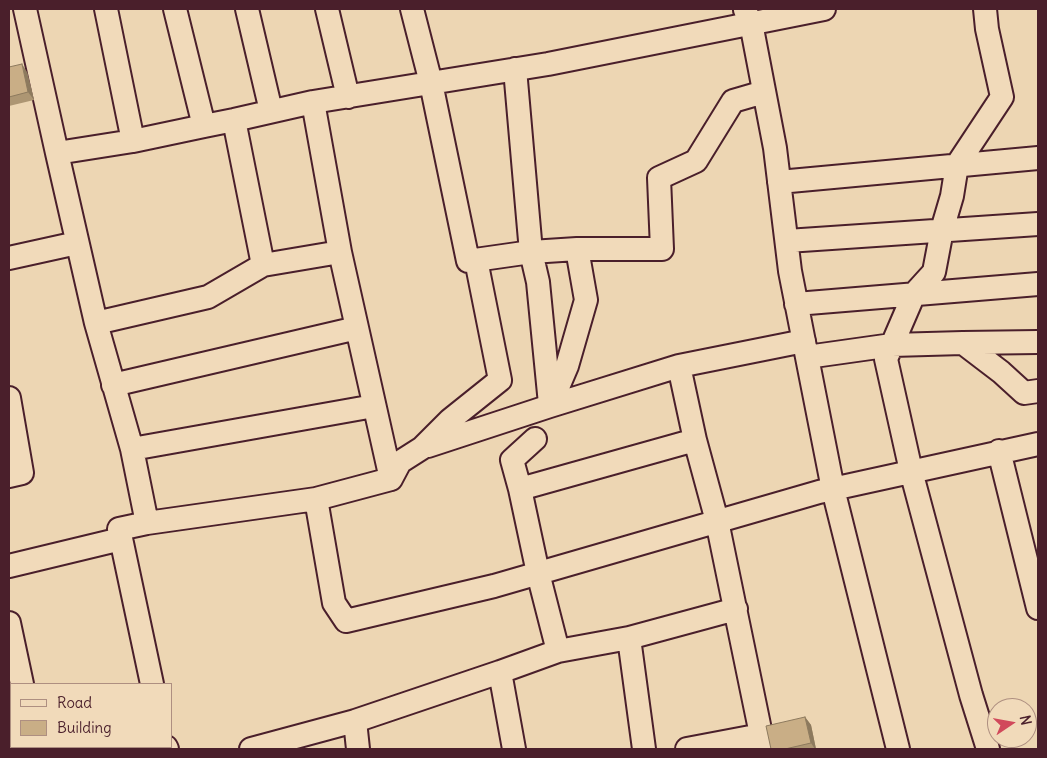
<!DOCTYPE html>
<style>
body{margin:0}
#map{position:relative;width:1047px;height:758px;overflow:hidden;background:#edd6b3;font-family:Delius,sans-serif}
canvas{display:block}
.frame{position:absolute;inset:0;border:10px solid #4a1f2b;pointer-events:none}
.legend{position:absolute;left:10px;top:683px;width:162px;height:65px;box-sizing:border-box;background:#f1daba;border:1px solid #ae8f81;margin:0;padding:6px 9px;list-style:none;font-size:15px;color:#4a1f2b}
.legend li{display:flex;align-items:center;gap:10px;height:25px}
.legend b{width:25px;border:1px solid #ae8f81}
.north{position:absolute;left:987px;top:698px;width:50px;height:50px;box-sizing:border-box;background:#f1daba;border:1px solid #ae8f81;border-radius:50%;rotate:78deg;font-size:14px;font-weight:700;line-height:20px;text-align:center;color:#4a1f2b}
.north::after{content:'';display:block;margin:auto;width:18px;height:22px;background:#d1495b;clip-path:polygon(50% 0,100% 100%,50% 72%,0 100%)}
</style>
<div id="map">
<canvas width="1047" height="758"></canvas>
<div class="frame"></div>
<ul class="legend">
<li><b style="height:6px;background:#f1daba"></b>Road</li>
<li><b style="height:14px;background:#c9ae86"></b>Building</li>
</ul>
<div class="north">N</div>
</div>
<script>
const g = document.querySelector('canvas').getContext('2d');
g.lineJoin = 'round';
const toPath = rows => new Path2D(rows.map(r => 'M' + r).join(''));
function strokePath(path, color, width, dash) { g.strokeStyle = color; g.lineWidth = width; g.lineCap = dash ? 'butt' : 'round'; g.setLineDash(dash || []); g.stroke(path); }
function paint(path, color) { g.fillStyle = color; g.fill(path, 'evenodd'); }
const minor = toPath([
 [25,9,57,153,133,141,204,126,234,120,313,102],
 [106,9,133,141],
 [175,9,204,126],
 [247,9,271,111],
 [327,9,348,97],
 [412,9,431,83,468,261,531,252,577,249,586,300,567,366,550,406],
 [824,9,548,64,313,102,340,252,391,479,316,499,334,603,346,621,494,586,819,492,1038,444],
 [985,9,987,29,1002,97,957,165,952,196,942,230,934,272,914,294,886,359,911,471,971,695,988,749],
 [745,10,751,23,775,148,790,271,833,489,898,749],
 [515,69,531,252,538,282,550,404],
 [234,120,263,265],
 [57,153,96,323,208,297,263,265,340,252],
 [779,182,1038,158],
 [787,241,1038,224],
 [577,249,662,249,659,178,696,161,733,101,764,92],
 [9,258,77,243],
 [796,304,1038,284],
 [96,323,132,449,147,523,316,499],
 [963,343,1038,342],
 [807,357,892,345,963,343,1001,372,1024,393,1038,391],
 [113,385,357,328],
 [9,398,22,473,9,476],
 [695,440,717,521,764,749],
 [428,446,550,406,679,366],
 [132,449,374,406],
 [999,451,1038,608],
 [391,479,400,462,422,448,450,420,500,380,476,260],
 [520,489,512,460,535,439],
 [147,523,119,529,152,684],
 [9,566,121,539],
 [9,623,22,684],
 [558,651,629,638],
 [355,721,358,749],
 [166,747,167,749],
 [17,749,34,747],
 [251,749,355,721,500,672],
 [514,749,500,672,558,651,538,573,520,489,695,440,679,366,804,341],
 [644,749,629,638,736,609],
 [687,749,761,735]
]);
strokePath(minor, '#4a1f2b', 26);
strokePath(minor, '#f1daba', 22);
paint(toPath([
 [9,67,27,72,34,100,9,106],
 [805,717,811,725,816,749,771,749]
]), '#ad9673');
paint(toPath([
 [22,64,27,72,34,100,28,92],
 [805,717,811,725,816,749,815,749,811,743]
]), '#8d7a5e');
const building = toPath([
 [22,64,28,92,9,97,9,67,22,64],
 [805,717,811,743,785,749,771,749,766,726,805,717]
]);
paint(building, '#c9ae86');
strokePath(building, '#8d7a5e', 1);
</script>
